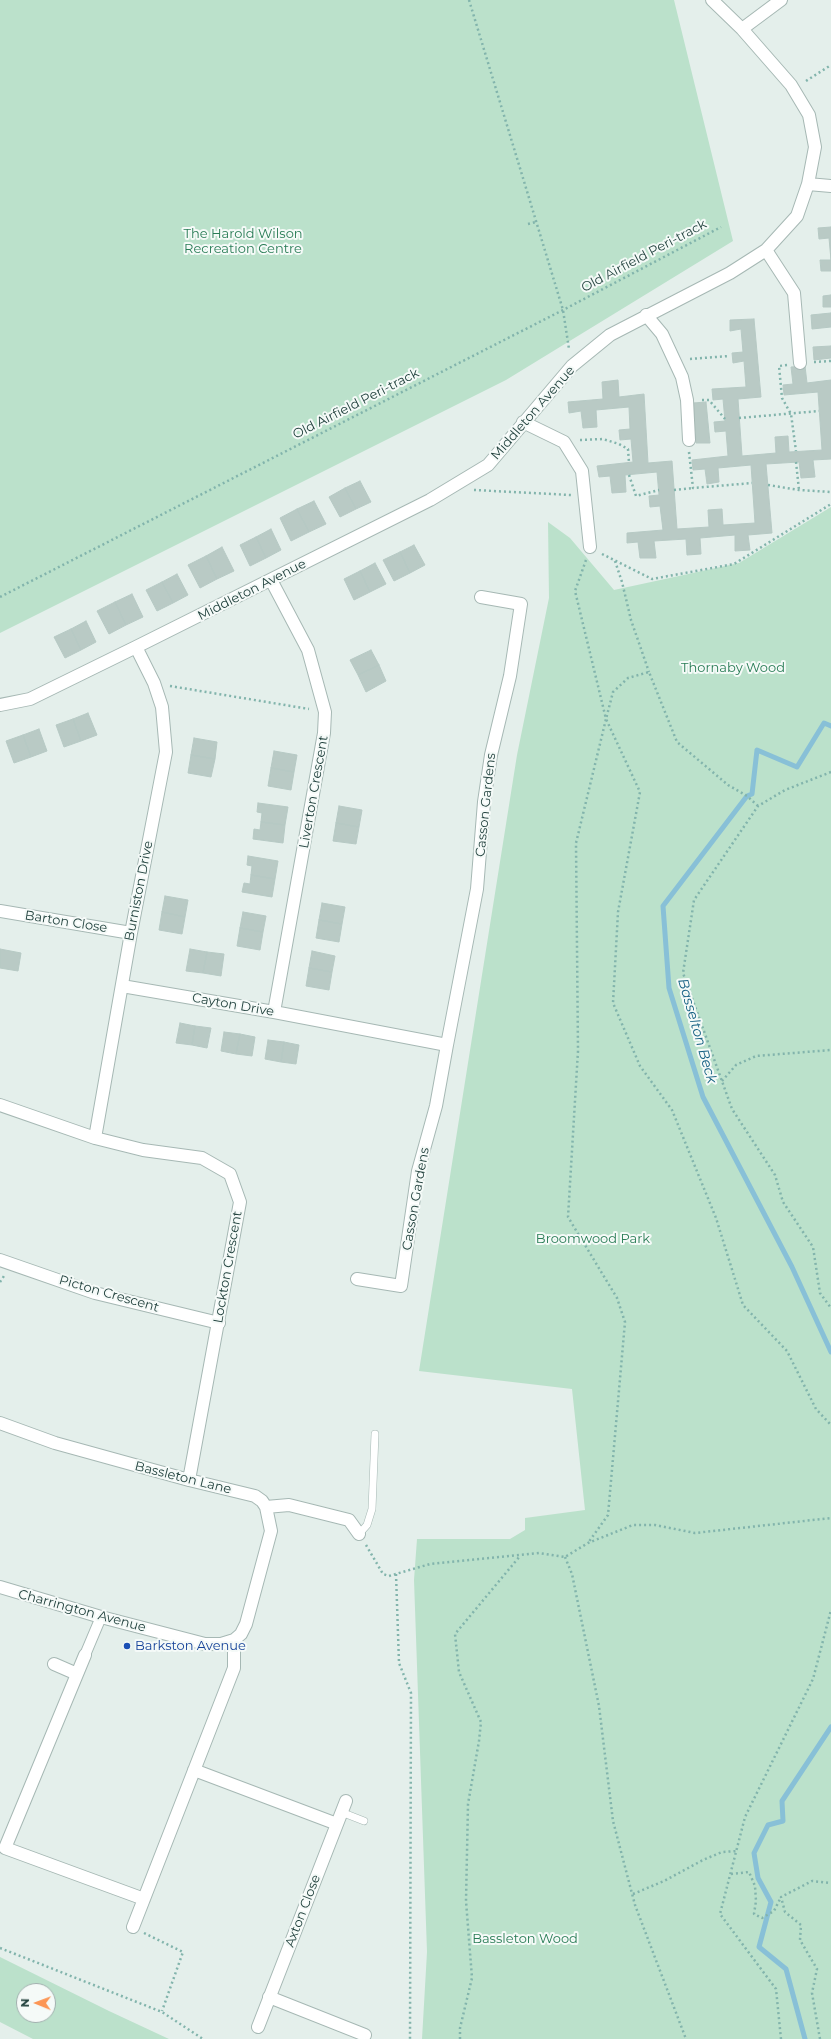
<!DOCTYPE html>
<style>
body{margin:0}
#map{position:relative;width:831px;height:2039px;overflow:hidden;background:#e4efeb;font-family:Montserrat,sans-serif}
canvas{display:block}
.north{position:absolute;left:16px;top:1983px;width:40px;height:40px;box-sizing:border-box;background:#f5faf8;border:1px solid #a1b0ae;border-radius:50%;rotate:271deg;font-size:11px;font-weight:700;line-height:16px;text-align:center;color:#22423e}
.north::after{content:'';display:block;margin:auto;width:14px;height:18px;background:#fc9655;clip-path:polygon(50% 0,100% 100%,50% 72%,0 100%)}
</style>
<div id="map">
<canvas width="831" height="2039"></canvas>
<div class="north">N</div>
</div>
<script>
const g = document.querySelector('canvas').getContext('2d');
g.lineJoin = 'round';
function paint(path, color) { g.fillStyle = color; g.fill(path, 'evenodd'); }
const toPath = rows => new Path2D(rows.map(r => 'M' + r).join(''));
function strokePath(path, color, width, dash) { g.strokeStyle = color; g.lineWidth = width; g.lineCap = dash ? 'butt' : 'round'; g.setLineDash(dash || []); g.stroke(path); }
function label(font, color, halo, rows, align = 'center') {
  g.font = font + ' Montserrat,sans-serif'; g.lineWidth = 4; g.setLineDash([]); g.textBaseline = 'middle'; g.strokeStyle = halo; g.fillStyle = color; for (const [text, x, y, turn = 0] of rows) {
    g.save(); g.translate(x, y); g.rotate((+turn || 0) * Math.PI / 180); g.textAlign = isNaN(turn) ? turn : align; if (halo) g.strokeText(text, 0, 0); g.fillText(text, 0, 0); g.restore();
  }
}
paint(toPath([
 [0,0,674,0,733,241,506,380,0,633],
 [831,507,831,2039,422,2039,427,1952,414,1580,417,1539,510,1539,525,1530,525,1518,585,1510,572,1389,419,1371,517,755,549,598,548,522,570,538,614,590,739,563],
 [0,1957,109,2011,169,2039,33,2039,0,2022],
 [24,1991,48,1991,48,2015,24,2015]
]), '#bbe1cb');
strokePath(toPath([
 [831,726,824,723,797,767,757,750,752,794,747,796,663,906,669,988,703,1097,792,1267,831,1352],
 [805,2039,786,1969,759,1947,771,1902,758,1878,754,1853,768,1825,783,1821,782,1801,831,1727]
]), '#88c0d7', 5);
const building = toPath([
 [831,227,831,271,821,271,820,260,831,260,829,238,819,239,818,228,831,227],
 [831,295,831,307,823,307,823,296,831,295],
 [831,313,831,327,812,329,811,315,831,313],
 [754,319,761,397,738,399,742,456,776,453,775,437,788,436,789,452,822,450,818,392,784,395,783,385,793,384,791,367,805,366,807,383,831,380,831,459,813,460,815,477,801,478,799,462,766,464,772,533,748,535,750,550,735,551,735,535,700,538,701,554,687,555,686,539,654,541,656,558,640,558,638,542,627,543,627,533,663,530,660,506,650,507,649,496,659,495,657,472,625,475,626,492,612,493,610,476,599,477,597,466,633,462,631,439,620,440,619,430,630,429,629,407,596,410,597,427,583,428,581,411,569,413,568,402,603,399,602,382,618,380,619,397,644,394,648,463,672,461,677,529,709,527,708,510,722,509,723,525,755,523,751,465,718,468,719,482,707,484,705,469,693,470,692,460,728,456,726,431,715,432,714,422,725,421,723,399,713,400,712,389,746,387,744,361,733,363,732,353,743,352,741,329,730,331,730,320,754,319],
 [831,346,831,358,814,360,813,347,831,346],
 [706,402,710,443,696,443,693,403,706,402],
 [360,481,371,502,356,509,345,488,360,481],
 [345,488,356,509,340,517,329,497,345,488],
 [314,501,326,524,309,532,297,509,314,501],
 [297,509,309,532,291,541,280,518,297,509],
 [271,529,281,550,266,558,256,537,271,529],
 [256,537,266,558,250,566,240,545,256,537],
 [414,545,425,565,410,573,400,552,414,545],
 [222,547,234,571,217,579,206,556,222,547],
 [400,552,410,573,394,581,383,560,400,552],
 [206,556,217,579,200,588,188,565,206,556],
 [375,563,386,584,370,592,360,571,375,563],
 [360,571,370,592,354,600,344,579,360,571],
 [177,574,188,595,173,603,162,582,177,574],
 [162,582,173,603,157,611,146,590,162,582],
 [132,594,143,617,126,625,115,602,132,594],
 [115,602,126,625,109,634,97,611,115,602],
 [86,621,96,642,81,650,71,629,86,621],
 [71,629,81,650,65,658,54,637,71,629],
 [371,650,379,665,358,675,350,660,371,650],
 [379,665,386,681,366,692,358,675,379,665],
 [88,713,97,735,81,741,73,719,88,713],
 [73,719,81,741,64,747,56,725,73,719],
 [39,729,47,751,31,757,23,735,39,729],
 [23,735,31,757,14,763,6,741,23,735],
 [194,738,217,742,215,759,191,755,194,738],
 [274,751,297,755,294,772,271,768,274,751],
 [191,755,215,759,211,777,188,773,191,755],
 [271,768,294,772,291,790,268,786,271,768],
 [258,803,288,807,285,825,261,822,262,813,257,812,258,803],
 [339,806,362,810,359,827,336,823,339,806],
 [261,822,285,825,283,843,253,839,254,829,260,830,261,822],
 [336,823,359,827,356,844,333,841,336,823],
 [248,856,278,861,275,879,251,875,252,866,247,865,248,856],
 [251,875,275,879,272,897,242,892,244,883,250,884,251,875],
 [165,896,188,900,185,917,162,912,165,896],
 [322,903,345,907,342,924,319,920,322,903],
 [162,912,185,917,182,934,159,930,162,912],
 [243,912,266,916,263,932,240,928,243,912],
 [319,920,342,924,339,942,316,938,319,920],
 [240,928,263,932,260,950,237,946,240,928],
 [0,949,21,953,18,971,0,968,0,949],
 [190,949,207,952,203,973,186,971,190,949],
 [312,951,335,956,332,972,309,968,312,951],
 [207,952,224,954,221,976,203,973,207,952],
 [309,968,332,972,329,990,306,986,309,968],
 [180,1023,195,1026,192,1045,176,1043,180,1023],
 [195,1026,211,1028,207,1048,192,1045,195,1026],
 [224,1032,240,1034,236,1054,221,1051,224,1032],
 [240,1034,255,1037,252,1056,236,1054,240,1034],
 [268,1040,284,1042,281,1062,265,1059,268,1040],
 [284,1042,299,1045,296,1064,281,1062,284,1042]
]);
paint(building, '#b9cac5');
strokePath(building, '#b6c9c4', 1);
const service = toPath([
 [359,1534,367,1525,372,1509,375,1434],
 [341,1812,364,1821]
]);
const pedestrian = toPath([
 [85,1655,101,1617]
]);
const minor = toPath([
 [742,29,781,0],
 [808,184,831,186],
 [766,250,794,293,800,363],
 [646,315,662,334,682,377,687,400,689,440],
 [523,422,564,442,582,471,590,547],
 [271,580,308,650,325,712,324,733,274,1012],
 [0,705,30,699,136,647,430,500,488,465,572,366,610,335,730,273,766,250,797,216,808,184,815,147,809,115,791,85,742,29,712,0],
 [0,911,131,933],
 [122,986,274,1012,447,1045,436,1106,418,1171,401,1286,357,1279],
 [447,1045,477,889,484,802,491,755,510,676,521,604,481,597],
 [0,1105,95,1138,143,1150,202,1158,230,1174,240,1202,189,1480],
 [95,1138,131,933,166,752,162,707,154,683,136,647],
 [0,1260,95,1293,219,1323],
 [0,1423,55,1443,189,1480,255,1496,262,1501,266,1507,271,1531,246,1624,241,1634,234,1640,221,1644,205,1644,101,1617,0,1587],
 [266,1507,289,1505,349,1520,359,1534],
 [85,1655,5,1848,144,1899],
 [54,1664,77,1674],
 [194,1770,337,1824],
 [133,1927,234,1668,234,1640],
 [269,1997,365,2035],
 [258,2027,346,1801]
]);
strokePath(service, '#a6b8b4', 8);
strokePath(pedestrian, '#a6b8b4', 12);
strokePath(minor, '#a6b8b4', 14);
strokePath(toPath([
 [469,0,563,310,569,349],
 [806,81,831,65],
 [528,224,536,222],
 [690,359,729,356],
 [814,362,831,361],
 [787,365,779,366,782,398,791,414,796,451],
 [702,400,709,400,725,419],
 [739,418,819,411],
 [580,440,603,439,619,444,628,449,629,463],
 [689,452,693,488,752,483],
 [796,462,799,490],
 [629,475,636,496,659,490],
 [768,485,799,490,831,492],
 [474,490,571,495],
 [674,490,693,488],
 [602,554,652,579,734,564,831,504],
 [586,560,575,591,606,719,576,843,578,1051,568,1217,617,1298,625,1322,608,1515,588,1543],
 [615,561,622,582,631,620,649,672],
 [0,597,563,310,721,227],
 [170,686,309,709],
 [831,772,785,790,758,806,694,900,683,973,732,1109,775,1175,783,1202,813,1247,820,1293,831,1308],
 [758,806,747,796,728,785,677,742,649,672,628,678,613,692,606,719,640,792,618,912,613,1003,640,1066,672,1110,716,1218,743,1305,787,1351,816,1409,831,1425],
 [722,1081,736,1065,756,1056,831,1050],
 [0,1282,4,1276],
 [366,1545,383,1574,389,1576,430,1564,539,1553,565,1557,588,1543,633,1525,655,1525,695,1533,831,1518],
 [565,1557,572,1574,599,1706,613,1821,635,1905,686,2039],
 [396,1574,399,1663,411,1693,410,2039],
 [731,1874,749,1872,755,1886,756,1901,754,1914,762,1918,774,1911,781,1897],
 [633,1894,664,1881,703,1860,722,1852,736,1851],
 [144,1933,183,1952,162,2011],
 [0,1948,162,2012,203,2039],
 [460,2039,460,2028,472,1978,466,1901,468,1804,479,1741,481,1722,459,1672,455,1634,520,1556],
 [781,2039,776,1989,720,1914,745,1817,813,1679,831,1610],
 [820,2039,812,1993,817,1969,800,1940,801,1925,785,1912,781,1897,812,1881,831,1883]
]), '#82b4ac', 2.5, [2, 3]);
strokePath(service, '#fff', 7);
strokePath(pedestrian, '#fff', 10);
strokePath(minor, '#fff', 12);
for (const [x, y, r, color] of [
 [127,1646,4,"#1a4fb4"]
]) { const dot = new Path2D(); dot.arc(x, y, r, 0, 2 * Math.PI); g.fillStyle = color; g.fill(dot); strokePath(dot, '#f5faf8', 1.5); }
label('13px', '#287c55', '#f5faf8', [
 ["The Harold Wilson",243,234],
 ["Recreation Centre",243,249],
 ["Thornaby Wood",733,668],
 ["Broomwood Park",593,1239],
 ["Bassleton Wood",525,1939]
]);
label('13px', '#22423e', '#f5faf8', [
 ["Old Airfield Peri-track",644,256,-28],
 ["Old Airfield Peri-track",356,404,-27],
 ["Middleton Avenue",533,413,-49],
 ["Middleton Avenue",252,590,-27],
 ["Liverton Crescent",314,792,-80],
 ["Casson Gardens",486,805,-84],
 ["Burniston Drive",139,891,-79],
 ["Barton Close",66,922,9],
 ["Cayton Drive",233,1005,10],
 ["Casson Gardens",416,1199,-80],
 ["Lockton Crescent",228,1267,-80],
 ["Picton Crescent",109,1294,16],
 ["Bassleton Lane",183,1478,14],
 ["Charrington Avenue",82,1611,15],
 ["Axton Close",303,1911,-69]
]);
label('13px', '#164399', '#f5faf8', [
 ["Barkston Avenue",135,1646]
], 'left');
label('italic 14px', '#166183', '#f5faf8', [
 ["Basselton Beck",697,1031,74]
]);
</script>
